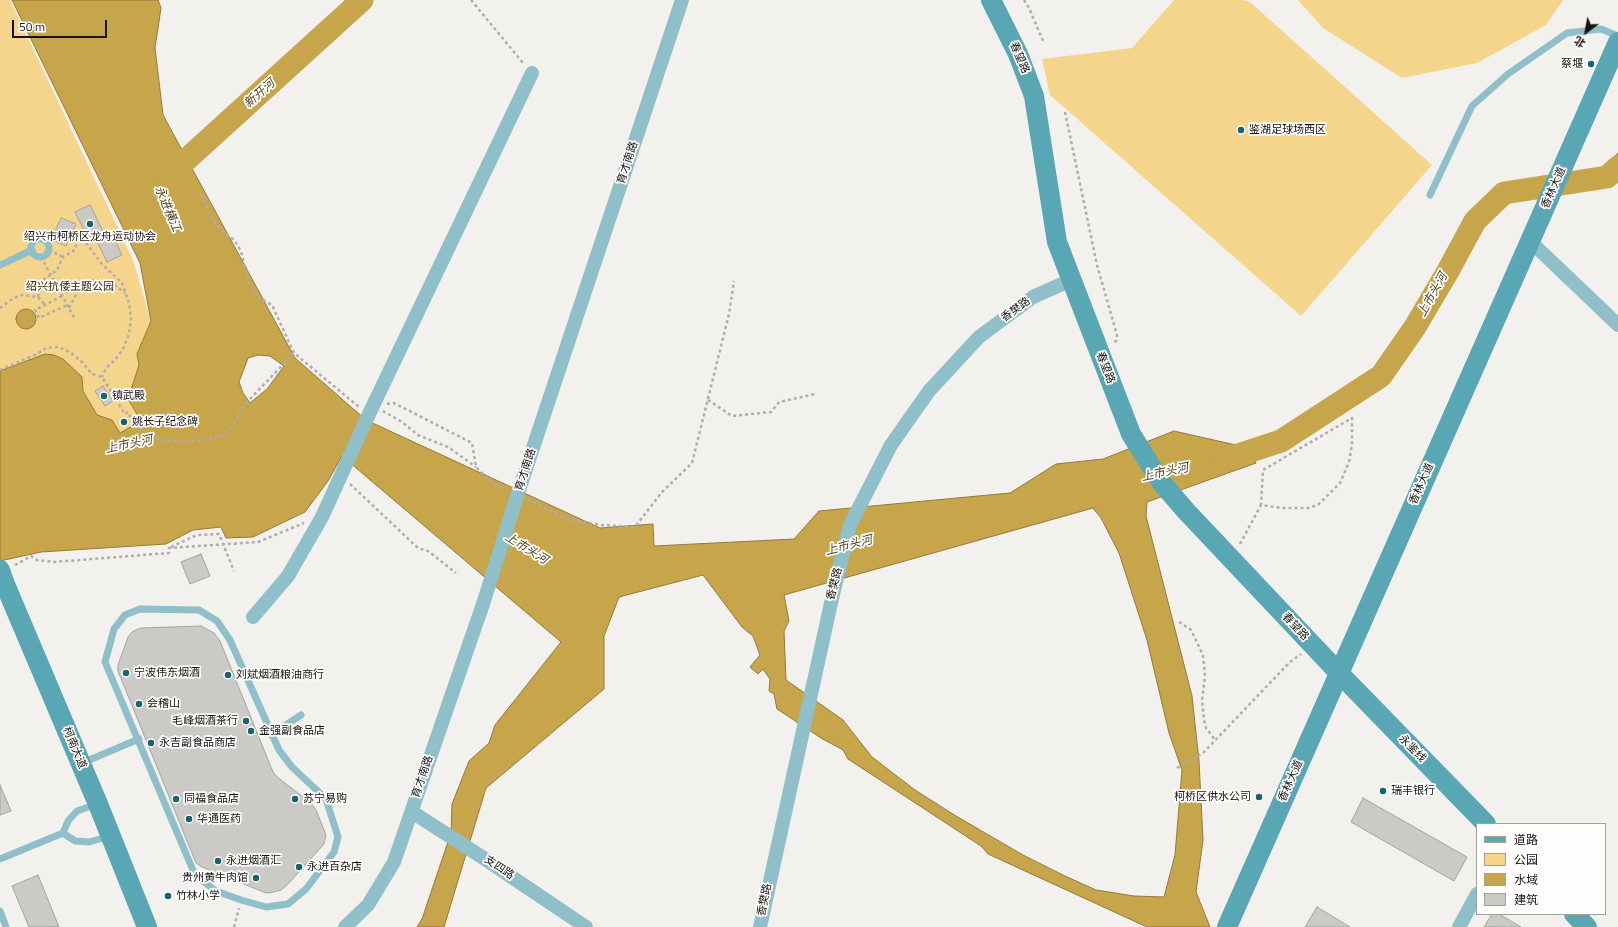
<!DOCTYPE html>
<meta charset="utf-8">
<style>
body{margin:0}
#map{position:relative;width:1618px;height:927px;overflow:hidden;background:#f3f1ed;font-family:"Titillium Web","Noto Sans SC",sans-serif}
canvas{display:block}
.legend{position:absolute;left:1476px;top:823px;width:130px;height:92px;box-sizing:border-box;background:#fffefd;border:1px solid #a1a09f;margin:0;padding:5px 7px;list-style:none;font-size:12px;color:#151413}
.legend li{display:flex;align-items:center;gap:8px;height:20px}
.legend b{width:20px;border:1px solid #a1a09f}
.north{position:absolute;left:1566px;top:12px;width:40px;height:40px;-webkit-text-stroke:3px #fffefd;paint-order:stroke;rotate:212deg;font-size:11px;font-weight:700;line-height:16px;text-align:center;color:#151413}
.north::after{content:'';display:block;margin:auto;width:14px;height:18px;background:#151413;clip-path:polygon(50% 0,100% 100%,50% 72%,0 100%)}
.scale{position:absolute;left:12px;top:20px;width:95px;height:18px;box-sizing:border-box;border:2px solid #151413;border-top:0;padding-left:5px;font-size:12px;line-height:14px;white-space:nowrap;color:#151413;-webkit-text-stroke:3px #fffefd;paint-order:stroke}
</style>
<div id="map">
<canvas width="1618" height="927"></canvas>
<ul class="legend">
<li><b style="height:5px;background:#59a6b4"></b>道路</li>
<li><b style="height:11px;background:#f4d58b"></b>公园</li>
<li><b style="height:11px;background:#c7a54b"></b>水域</li>
<li><b style="height:11px;background:#cccac6"></b>建筑</li>
</ul>
<div class="north">北</div>
<div class="scale">50 m</div>
</div>
<script>
const g = document.querySelector('canvas').getContext('2d');
g.lineJoin = 'round';
function paint(path, color) { g.fillStyle = color; g.fill(path, 'evenodd'); }
const toPath = rows => new Path2D(rows.map(r => 'M' + r).join(''));
function strokePath(path, color, width, dash) { g.strokeStyle = color; g.lineWidth = width; g.lineCap = dash ? 'butt' : 'round'; g.setLineDash(dash || []); g.stroke(path); }
function label(font, color, halo, rows, align = 'center') {
  g.font = font + ' "Titillium Web","Noto Sans SC",sans-serif'; g.lineWidth = 3.5; g.setLineDash([]); g.textBaseline = 'middle'; g.strokeStyle = halo; g.fillStyle = color; for (const [text, x, y, turn = 0] of rows) {
    g.save(); g.translate(x, y); g.rotate((+turn || 0) * Math.PI / 180); g.textAlign = isNaN(turn) ? turn : align; if (halo) g.strokeText(text, 0, 0); g.fillText(text, 0, 0); g.restore();
  }
}
paint(toPath([
 [0,0,10,0,133,260,151,321,137,354,139,365,128,399,141,421,119,433,112,420,97,415,83,391,82,377,36,357,0,371],
 [1174,0,1242,0,1250,2,1432,165,1301,316,1050,95,1042,59,1132,48],
 [1298,0,1563,0,1546,25,1477,63,1402,78,1323,28]
]), '#f4d58b');
const water = toPath([
 [12,0,158,0,161,8,155,48,163,115,295,358,366,420,600,528,653,524,654,546,794,539,819,511,1010,493,1056,464,1103,459,1174,431,1249,448,1256,463,1147,502,1146,516,1192,696,1199,761,1203,840,1196,892,1210,927,1147,927,988,854,981,846,848,759,843,750,821,738,777,709,774,694,769,691,770,679,763,669,758,674,750,667,760,655,753,636,742,627,703,575,619,597,604,636,604,689,486,788,444,927,417,927,422,919,451,833,452,804,469,761,489,743,495,725,561,642,342,456,328,481,305,512,253,537,226,538,221,527,193,530,166,544,41,552,0,561,0,371,45,354,54,355,63,359,82,377,83,391,97,415,112,420,120,433,141,421,128,399,139,365,137,354,151,321,140,263,12,0],
 [258,355,270,356,284,366,267,389,250,403,243,393,239,382,248,358,258,355],
 [1093,508,1101,518,1119,553,1147,640,1169,733,1182,770,1175,855,1164,897,1134,896,1096,890,1065,876,1023,855,956,816,915,790,872,757,843,720,786,680,784,631,789,621,784,595,1093,508],
 [1618,153,1618,178,1601,189,1599,172,1618,153],
 '16 319a10 10 0 1 1 20 0a10 10 0 1 1-20 0Z'
]);
paint(water, '#c7a54b');
strokePath(water, '#927a3a', 1);
strokePath(toPath([
 [164,180,362,0],
 [1220,461,1281,441,1381,376,1415,327,1448,271,1475,221,1504,193,1607,177,1618,167]
]), '#c7a54b', 23);
const building = toPath([
 [90,205,105,235,111,232,122,255,107,262,96,239,90,242,75,212,90,205],
 [61,218,76,224,66,246,51,240,61,218],
 [103,386,113,401,105,406,95,391,103,386],
 [201,554,210,576,190,584,181,562,201,554],
 [201,626,214,633,220,641,273,772,277,777,311,803,316,810,326,835,324,844,288,884,281,890,274,892,266,893,202,867,196,863,118,671,118,665,128,637,132,632,136,630,141,628,201,626],
 [0,785,11,811,0,815,0,785],
 [1363,798,1467,857,1454,881,1351,822,1363,798],
 [38,875,59,927,29,927,12,886,38,875],
 [1317,907,1350,927,1305,927,1317,907],
 [1492,914,1499,914,1521,927,1484,927,1492,914]
]);
paint(building, '#cccac6');
strokePath(building, '#a5a39f', 1);
strokePath(toPath([
 [471,0,524,64],
 [1024,0,1029,8,1044,43],
 [1065,112,1097,265,1117,335,1116,341,1113,343],
 [202,194,209,214,217,226,235,241,241,251,248,280,258,297,272,305,294,353,359,407],
 [79,233,101,263,122,283,129,303,131,319,129,334,123,349,115,360,106,368,102,377],
 [49,250,63,257],
 [41,257,75,319],
 [60,292,77,291],
 [62,296,35,310,39,318,67,305],
 [38,297,42,281,57,270,63,257,75,250,79,234],
 [0,308,12,299,22,295,38,297,45,305],
 [69,308,78,291,85,284,94,280,102,281,113,284,125,293],
 [0,370,37,354,46,348,58,347,70,352,81,361,92,374,102,377,125,414,128,412,134,423,147,434,163,440,189,442,213,438,225,434,232,427,241,410,250,399,294,353],
 [708,400,732,416,771,412,779,402,815,394],
 [387,404,394,403,472,443,476,467,492,483,505,490],
 [383,411,402,422,418,435,448,447,476,467],
 [350,484,418,548,428,551,456,573],
 [528,500,566,519,601,525,635,527,662,492,692,463,729,314,734,281],
 [1240,544,1261,505,1282,508,1308,508,1318,505,1340,483,1349,462,1352,444,1352,418,1263,470,1261,505],
 [171,547,197,535,219,534,234,571],
 [15,565,31,556,37,560,54,562,169,553,169,548,258,542,304,523],
 [1179,622,1191,630,1203,655,1205,677,1202,700,1204,720,1206,728,1215,740],
 [1177,768,1203,753,1290,662,1301,654],
 [234,927,239,908]
]), '#afadaa', 2.5, [3, 3]);
strokePath(toPath([
 [1430,195,1472,106,1508,74,1567,33,1601,29,1618,36],
 '31 248a9 9 0 1 1 18 0a9 9 0 1 1-18 0Z',
 [0,265,32,250],
 [140,609,199,610,217,621,230,640,279,750,292,767,326,799,338,837,334,852,306,889,288,904,266,907,241,900,216,891,195,875,105,662,114,629,125,615,140,609],
 [271,735,301,715],
 [82,763,139,739],
 [63,833,68,821,77,811,97,804],
 [0,859,63,833,75,841,89,842,110,836],
 [0,911,6,927]
]), '#8fbfc8', 7);
strokePath(toPath([
 [1530,241,1618,325],
 [519,490,682,0],
 [253,617,288,576,322,517,369,414,532,73],
 [412,812,482,857,586,927],
 [345,927,368,905,394,862,483,604],
 [760,927,833,594,850,525,891,445,929,391,979,337,1033,297,1071,280],
 [1459,927,1477,894]
]), '#8fbfc8', 14);
strokePath(toPath([
 [991,0,1018,54,1034,96,1057,242,1131,434,1161,482,1186,511,1339,673,1486,824],
 [4,582,98,804,147,927],
 [1574,914,1587,927],
 [1227,927,1618,42]
]), '#59a6b4', 20);
strokePath(toPath([
 [483,604,519,490]
]), '#8fbfc8', 14);
strokePath(toPath([
 [0,570,4,582]
]), '#59a6b4', 20);
for (const [x, y, r, color] of [
 [1591,64,4,"#18636f"],
 [1241,130,4,"#18636f"],
 [90,224,4,"#18636f"],
 [104,396,4,"#18636f"],
 [124,422,4,"#18636f"],
 [126,673,4,"#18636f"],
 [228,675,4,"#18636f"],
 [139,704,4,"#18636f"],
 [246,721,4,"#18636f"],
 [251,731,4,"#18636f"],
 [151,743,4,"#18636f"],
 [1383,791,4,"#18636f"],
 [1259,797,4,"#18636f"],
 [176,799,4,"#18636f"],
 [295,799,4,"#18636f"],
 [189,819,4,"#18636f"],
 [218,861,4,"#18636f"],
 [299,867,4,"#18636f"],
 [256,878,4,"#18636f"],
 [168,896,4,"#18636f"]
]) { const dot = new Path2D(); dot.arc(x, y, r, 0, 2 * Math.PI); g.fillStyle = color; g.fill(dot); strokePath(dot, '#fffefd', 1.5); }
label('11px', '#151413', '#fffefd', [
 ["春望路",1019,58,67],
 ["育才南路",628,163,-72],
 ["香林大道",1554,188,-66],
 ["香樊路",1016,310,-36],
 ["春望路",1105,368,69],
 ["育才南路",526,470,-72],
 ["香林大道",1422,484,-66],
 ["香樊路",835,584,-76],
 ["春望路",1295,627,47],
 ["柯南大道",74,748,67],
 ["永鉴线",1412,749,46],
 ["育才南路",423,777,-71],
 ["香林大道",1291,781,-66],
 ["支四路",499,868,34],
 ["香樊路",765,900,-78]
]);
label('11px', '#151413', '#fffefd', [
 ["蔡堰",1583,64,"right"],
 ["鉴湖足球场西区",1249,130],
 ["绍兴市柯桥区龙舟运动协会",90,237,"center"],
 ["镇武殿",112,396],
 ["姚长子纪念碑",132,422],
 ["宁波伟东烟酒",134,673],
 ["刘斌烟酒粮油商行",236,675],
 ["会稽山",147,704],
 ["毛峰烟酒茶行",238,721,"right"],
 ["金强副食品店",259,731],
 ["永吉副食品商店",159,743],
 ["瑞丰银行",1391,791],
 ["柯桥区供水公司",1251,797,"right"],
 ["同福食品店",184,799],
 ["苏宁易购",303,799],
 ["华通医药",197,819],
 ["永进烟酒汇",226,861],
 ["永进百杂店",307,867],
 ["贵州黄牛肉馆",248,878,"right"],
 ["竹林小学",176,896]
], 'left');
label('11px', '#352700', '#fffefd', [
 ["绍兴抗倭主题公园",70,287]
]);
label('italic 12px', '#4d3e18', '#fffefd', [
 ["新开河",260,94,-42],
 ["永进横江",167,209,67],
 ["上市头河",1433,295,-61],
 ["上市头河",129,445,-12],
 ["上市头河",1165,473,-12],
 ["上市头河",849,546,-14],
 ["上市头河",526,549,32]
]);
</script>
